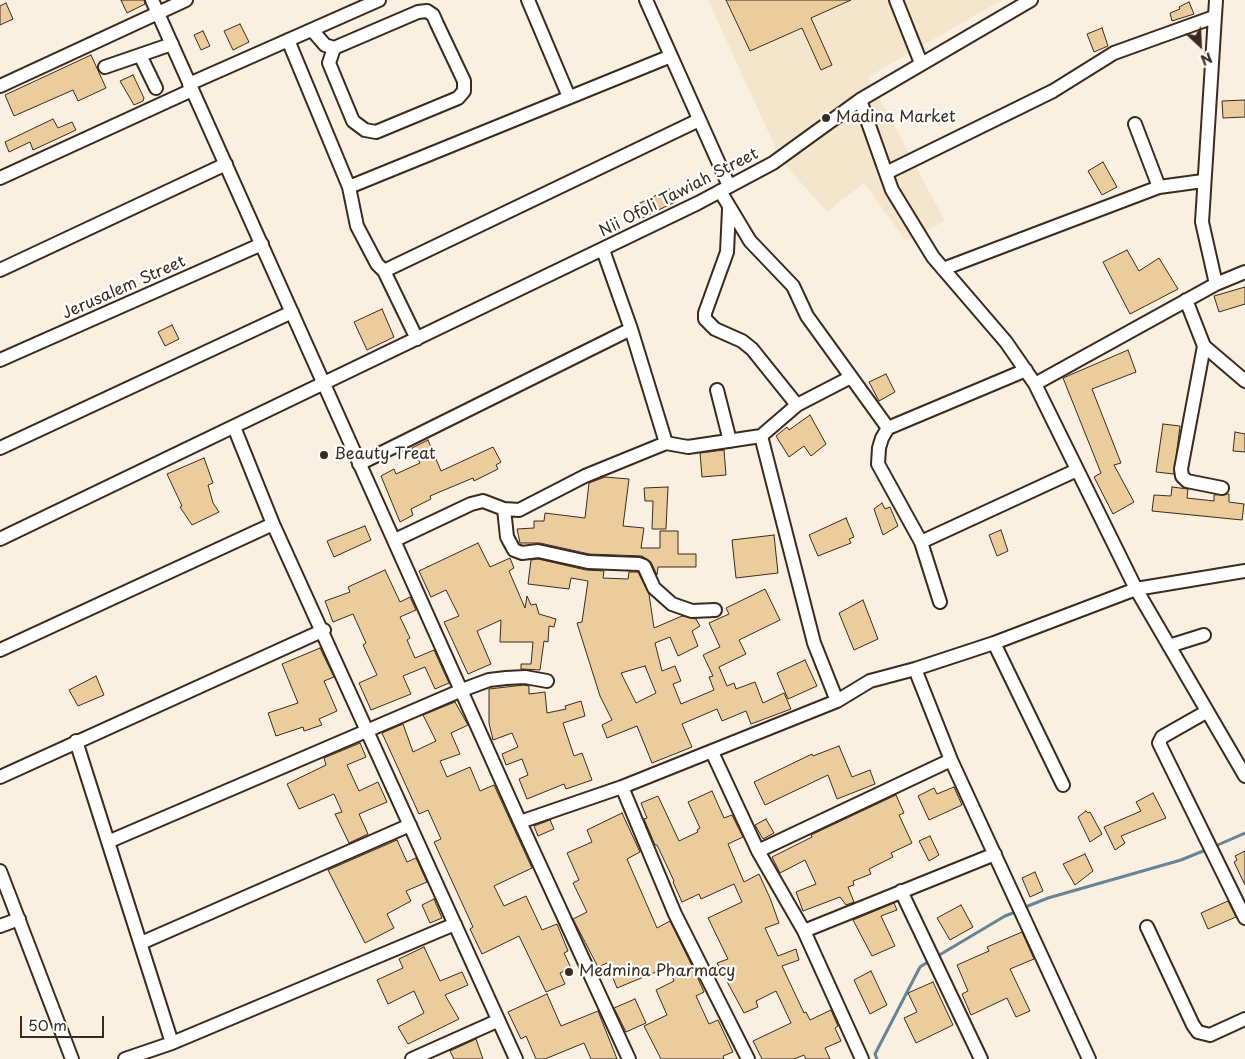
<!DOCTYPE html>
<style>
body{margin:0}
#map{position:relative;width:1245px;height:1059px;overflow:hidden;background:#f9f0e2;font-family:"Playpen Sans",sans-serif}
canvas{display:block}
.north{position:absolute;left:1175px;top:20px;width:50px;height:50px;-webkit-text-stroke:4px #fff;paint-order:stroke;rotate:155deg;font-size:14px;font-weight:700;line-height:20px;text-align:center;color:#3b2a1e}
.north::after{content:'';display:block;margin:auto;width:18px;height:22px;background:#3b2a1e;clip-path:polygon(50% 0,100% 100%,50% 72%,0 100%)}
.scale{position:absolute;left:20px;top:1016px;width:84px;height:22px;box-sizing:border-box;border:2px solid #3b2a1e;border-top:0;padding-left:6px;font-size:15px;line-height:18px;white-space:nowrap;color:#3b2a1e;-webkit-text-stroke:4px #fff;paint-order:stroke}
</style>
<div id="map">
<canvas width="1245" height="1059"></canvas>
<div class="north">N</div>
<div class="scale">50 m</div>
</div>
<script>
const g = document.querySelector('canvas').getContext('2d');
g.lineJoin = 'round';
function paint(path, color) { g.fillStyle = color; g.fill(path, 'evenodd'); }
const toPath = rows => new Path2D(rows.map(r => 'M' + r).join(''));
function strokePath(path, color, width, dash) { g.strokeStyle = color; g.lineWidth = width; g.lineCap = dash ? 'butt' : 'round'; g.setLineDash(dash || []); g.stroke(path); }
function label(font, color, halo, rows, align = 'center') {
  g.font = font + ' "Playpen Sans",sans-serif'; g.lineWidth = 4.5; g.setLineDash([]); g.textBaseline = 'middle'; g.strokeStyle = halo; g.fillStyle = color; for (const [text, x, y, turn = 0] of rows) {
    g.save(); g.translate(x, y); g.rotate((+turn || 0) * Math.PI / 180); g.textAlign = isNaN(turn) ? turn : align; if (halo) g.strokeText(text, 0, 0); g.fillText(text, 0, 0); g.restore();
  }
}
paint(toPath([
 [708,0,1002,0,868,77,945,221,906,241,864,183,827,212,781,160]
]), '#f4e5cd');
strokePath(toPath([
 [1213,847,1245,833],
 [1023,908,1048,898,1181,860,1208,849],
 [936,957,1005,916,1018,911],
 [877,1059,875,1054,920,967,931,960]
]), '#678595', 3);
const building = toPath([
 [121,0,144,0,145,4,127,13,121,0],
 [726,0,851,0,811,18,832,65,821,70,802,28,750,51,726,0],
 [1189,2,1194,14,1172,21,1170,13,1180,9,1179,7,1189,2],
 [6,3,13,19,0,25,0,6,6,3],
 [240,24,249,42,233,50,224,31,240,24],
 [1102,28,1108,46,1094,52,1087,34,1102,28],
 [203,31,210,46,201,50,194,35,203,31],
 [91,55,106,88,78,101,73,90,14,116,5,95,91,55],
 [133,75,144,98,143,101,134,105,120,81,133,75],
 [1245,100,1245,117,1223,118,1222,101,1245,100],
 [53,119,58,128,72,122,76,130,33,150,30,142,9,152,5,142,53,119],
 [1103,162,1117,187,1102,195,1088,171,1103,162],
 [669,189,675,202,642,218,636,205,669,189],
 [1127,250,1139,271,1159,258,1178,289,1130,314,1103,262,1127,250],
 [1245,287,1245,304,1219,312,1214,296,1245,287],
 [382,309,394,337,367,350,354,322,382,309],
 [172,325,179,339,165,346,158,332,172,325],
 [1128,350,1136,372,1092,389,1121,463,1114,465,1134,502,1113,514,1094,477,1101,473,1063,378,1128,350],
 [886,374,895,392,879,401,869,382,886,374],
 [810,415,826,444,811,456,804,446,789,457,776,436,787,427,789,430,810,415],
 [1163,424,1180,426,1174,474,1156,472,1163,424],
 [1235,432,1245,434,1245,452,1233,451,1235,432],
 [428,440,441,471,493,447,501,462,496,465,498,469,474,481,473,478,430,496,431,499,411,509,413,515,400,522,381,476,394,469,396,474,420,463,412,448,428,440],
 [724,450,726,475,702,477,700,453,724,450],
 [204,458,213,483,208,485,213,503,219,512,192,525,180,507,182,506,167,474,204,458],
 [605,477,629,479,623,526,644,528,641,548,660,548,660,531,678,531,678,554,696,554,696,567,658,567,657,575,651,562,642,556,589,554,540,543,520,543,517,529,534,528,534,521,544,521,545,513,585,518,589,483,605,477],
 [668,487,666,529,652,529,653,501,645,501,644,488,668,487],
 [1172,487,1188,489,1187,498,1214,501,1214,495,1229,494,1229,502,1244,504,1242,520,1152,511,1154,495,1171,496,1172,487],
 [882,503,885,509,890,507,898,526,883,535,874,509,882,503],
 [846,518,854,537,849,539,851,543,818,556,809,535,846,518],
 [365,526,371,540,334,557,327,541,365,526],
 [1001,530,1008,551,997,556,989,535,1001,530],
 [774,535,778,573,736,578,732,540,774,535],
 [478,543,490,567,510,558,514,568,509,571,525,608,527,596,531,605,536,604,539,614,556,619,554,627,549,626,548,642,544,641,540,670,521,669,521,664,531,664,533,642,500,642,501,620,477,631,491,664,468,674,444,622,459,616,446,590,431,597,419,571,478,543],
 [538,559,586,570,604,571,603,578,628,579,629,572,638,572,649,594,654,628,682,616,696,619,700,626,692,631,698,646,678,656,670,637,655,643,662,671,675,666,681,681,673,684,681,704,714,690,709,677,713,676,703,655,720,647,709,623,729,614,726,608,765,589,780,620,739,640,746,654,719,667,727,686,734,683,736,689,755,682,763,703,784,693,791,709,751,724,746,711,722,721,717,709,682,724,692,747,652,763,637,726,607,738,602,725,612,720,600,696,577,623,582,622,588,581,571,578,569,589,528,584,531,560,538,559],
 [645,666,656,693,636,703,621,673,645,666],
 [385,570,400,602,410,597,416,610,400,617,410,638,407,640,415,658,434,650,449,683,435,689,425,667,403,676,411,694,371,710,359,683,377,675,363,645,366,643,353,614,333,622,325,601,350,592,348,587,385,570],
 [863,600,878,639,854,650,839,613,863,600],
 [320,648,334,677,324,681,337,711,319,719,322,725,304,731,303,727,276,736,268,713,298,703,282,664,320,648],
 [805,660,817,686,788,699,777,673,805,660],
 [96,676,104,695,78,706,69,690,96,676],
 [524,685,529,686,529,694,545,692,547,713,566,709,565,706,581,701,585,716,563,723,574,756,582,753,592,780,566,789,564,784,527,799,519,779,528,775,522,759,506,765,502,754,518,747,512,733,493,740,489,723,489,689,524,685],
 [455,702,468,725,451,733,460,754,440,761,447,777,470,767,480,791,494,785,532,868,494,886,504,906,526,896,542,930,557,924,568,951,564,953,571,968,560,973,565,984,546,992,519,936,482,954,470,929,473,927,434,842,441,839,428,810,419,814,382,733,403,724,413,752,436,741,423,715,455,702],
 [360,743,366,757,347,765,359,791,378,782,387,802,359,814,368,834,349,843,335,814,342,812,334,794,299,809,287,784,326,765,324,758,360,743],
 [839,746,852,777,870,770,875,784,837,799,828,775,765,805,754,782,812,754,813,756,839,746],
 [954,787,962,805,929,820,918,796,934,788,937,794,954,787],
 [712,791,724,818,732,815,743,837,728,844,744,882,759,874,770,898,779,923,765,928,778,956,796,949,799,960,782,966,804,1013,806,1012,810,1020,831,1010,838,1026,835,1028,841,1041,825,1048,830,1059,806,1059,804,1055,794,1059,762,1059,753,1041,791,1023,776,991,756,1001,758,1007,744,1013,717,963,728,959,708,918,742,902,734,884,701,899,699,894,682,902,673,882,674,881,657,845,655,845,644,819,647,818,641,803,658,796,679,841,698,832,697,830,700,828,688,802,712,791],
 [1153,793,1166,818,1121,836,1125,843,1115,850,1104,827,1141,811,1136,802,1153,793],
 [896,795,904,813,899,815,912,843,891,853,893,857,869,869,871,874,853,881,854,885,848,887,854,902,846,905,840,897,803,911,796,892,816,884,805,860,780,873,772,857,812,837,811,835,896,795],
 [1086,811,1088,813,1090,812,1102,834,1090,842,1078,817,1086,811],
 [622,813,640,852,627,859,657,928,670,921,695,972,704,992,696,996,709,1024,718,1020,733,1052,723,1056,724,1059,661,1059,644,1026,667,1015,656,990,674,981,668,967,617,988,607,963,598,967,573,919,587,912,573,883,579,880,567,853,592,842,587,830,622,813],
 [766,819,774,833,763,839,755,825,766,819],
 [550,820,554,829,538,836,534,826,550,820],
 [930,836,939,855,929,861,919,841,930,836],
 [397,840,407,862,416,858,427,882,406,891,411,901,387,914,394,928,365,943,328,870,397,840],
 [1245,851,1245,885,1234,862,1237,860,1235,856,1245,851],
 [1085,854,1093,871,1075,885,1063,864,1085,854],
 [1035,872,1043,891,1030,897,1022,878,1035,872],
 [434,899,442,918,430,923,422,905,434,899],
 [1228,901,1236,917,1208,929,1201,913,1228,901],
 [894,903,897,910,881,916,895,946,872,956,853,920,894,903],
 [961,905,973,927,950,940,937,918,961,905],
 [1022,932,1034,959,1010,969,1030,1011,1016,1017,1007,998,971,1015,962,994,968,991,957,965,989,951,987,947,1022,932],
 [424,947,440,981,462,972,468,985,445,995,459,1019,408,1044,398,1027,424,1013,414,991,388,1004,377,980,403,968,399,959,424,947],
 [871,971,887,1005,870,1014,854,980,871,971],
 [933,982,953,1025,916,1043,904,1018,917,1012,908,993,933,982],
 [547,994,561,1026,598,1011,617,1059,591,1059,584,1043,545,1059,536,1059,526,1036,521,1039,508,1012,547,994],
 [635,999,646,1023,626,1032,614,1008,635,999],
 [476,1039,483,1059,454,1059,450,1051,476,1039]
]);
paint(building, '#eacc9d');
strokePath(building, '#3b2a1e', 1);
const minor = toPath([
 [152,0,520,822,629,1059],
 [528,0,569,97],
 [646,0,729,186],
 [896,0,921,63],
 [312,30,325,45,334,48,418,12,427,11,433,15,437,24,464,81,464,91,458,98,376,132,365,130,353,121,329,63,334,48],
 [288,40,349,187,357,226,377,264,384,271,417,339],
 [140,55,156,88],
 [105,67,172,44],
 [189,84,379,0],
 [0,86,186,0],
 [860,100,892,190,933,257,1006,342,1035,384,1136,589,1245,776],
 [1135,124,1159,187],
 [886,173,1053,91,1114,53,1214,17],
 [0,178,192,90],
 [349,187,671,56],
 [720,191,750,241,793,286,807,316,888,428],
 [729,209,727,252,705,313,705,319,715,329,742,341,752,349,797,405],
 [603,250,631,329,666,443],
 [943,269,1159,187,1203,181],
 [0,270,226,164],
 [384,271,699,120],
 [1216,284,1202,222,1216,0],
 [1186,300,1204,346,1245,381],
 [1204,346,1181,469,1182,476,1187,481,1222,488],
 [0,360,262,244],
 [1035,384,1216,284,1245,272],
 [717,390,730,441],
 [234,427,273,524,516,1059],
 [761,436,814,643,837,701],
 [0,448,292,312],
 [359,464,631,329],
 [504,509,507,537,514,550,522,553,538,551,588,562,639,564,644,566,654,588,672,604,692,611,715,610],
 [0,539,698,203,773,163,860,100,1031,0],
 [395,540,471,504,483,501,504,509,519,510,585,476,666,443,688,447,761,436,797,405,851,377],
 [921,542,1077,470],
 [940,602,921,542,878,464,879,448,882,438,888,428,1026,370],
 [994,643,1063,785],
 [1169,646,1204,635],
 [0,650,273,524],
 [915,669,951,760,1089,1059],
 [1206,712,1162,737,1159,743,1245,918],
 [76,741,172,1043],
 [712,752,758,851,804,931,862,1059],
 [0,777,324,630],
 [622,787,675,914,748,1059],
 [520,822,622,787,837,701,870,681,915,669,994,643,1136,589,1245,571],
 [110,841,462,690,489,680,506,678,525,677,547,681],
 [758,851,951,760],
 [0,871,72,1059],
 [901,891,981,1059],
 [0,926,19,919],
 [1147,927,1193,1025,1198,1032,1210,1035,1245,1019],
 [804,931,995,854],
 [141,943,410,825],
 [125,1059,172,1043,455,924],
 [412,1059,497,1021]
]);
strokePath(minor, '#3b2a1e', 16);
strokePath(minor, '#fff', 12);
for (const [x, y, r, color] of [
 [826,118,5,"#3b2a1e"],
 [324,455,5,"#3b2a1e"],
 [569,972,5,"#3b2a1e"]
]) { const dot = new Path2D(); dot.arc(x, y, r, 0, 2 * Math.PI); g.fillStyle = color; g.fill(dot); strokePath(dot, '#fff', 2); }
label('16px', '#3b2a1e', '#fff', [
 ["Madina Market",836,118],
 ["Beauty Treat",334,455],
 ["Medmina Pharmacy",579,972]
], 'left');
label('16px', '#3b2a1e', '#fff', [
 ["Nii Ofoli Tawiah Street",679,193,-27],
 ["Jerusalem Street",124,288,-24]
]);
</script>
